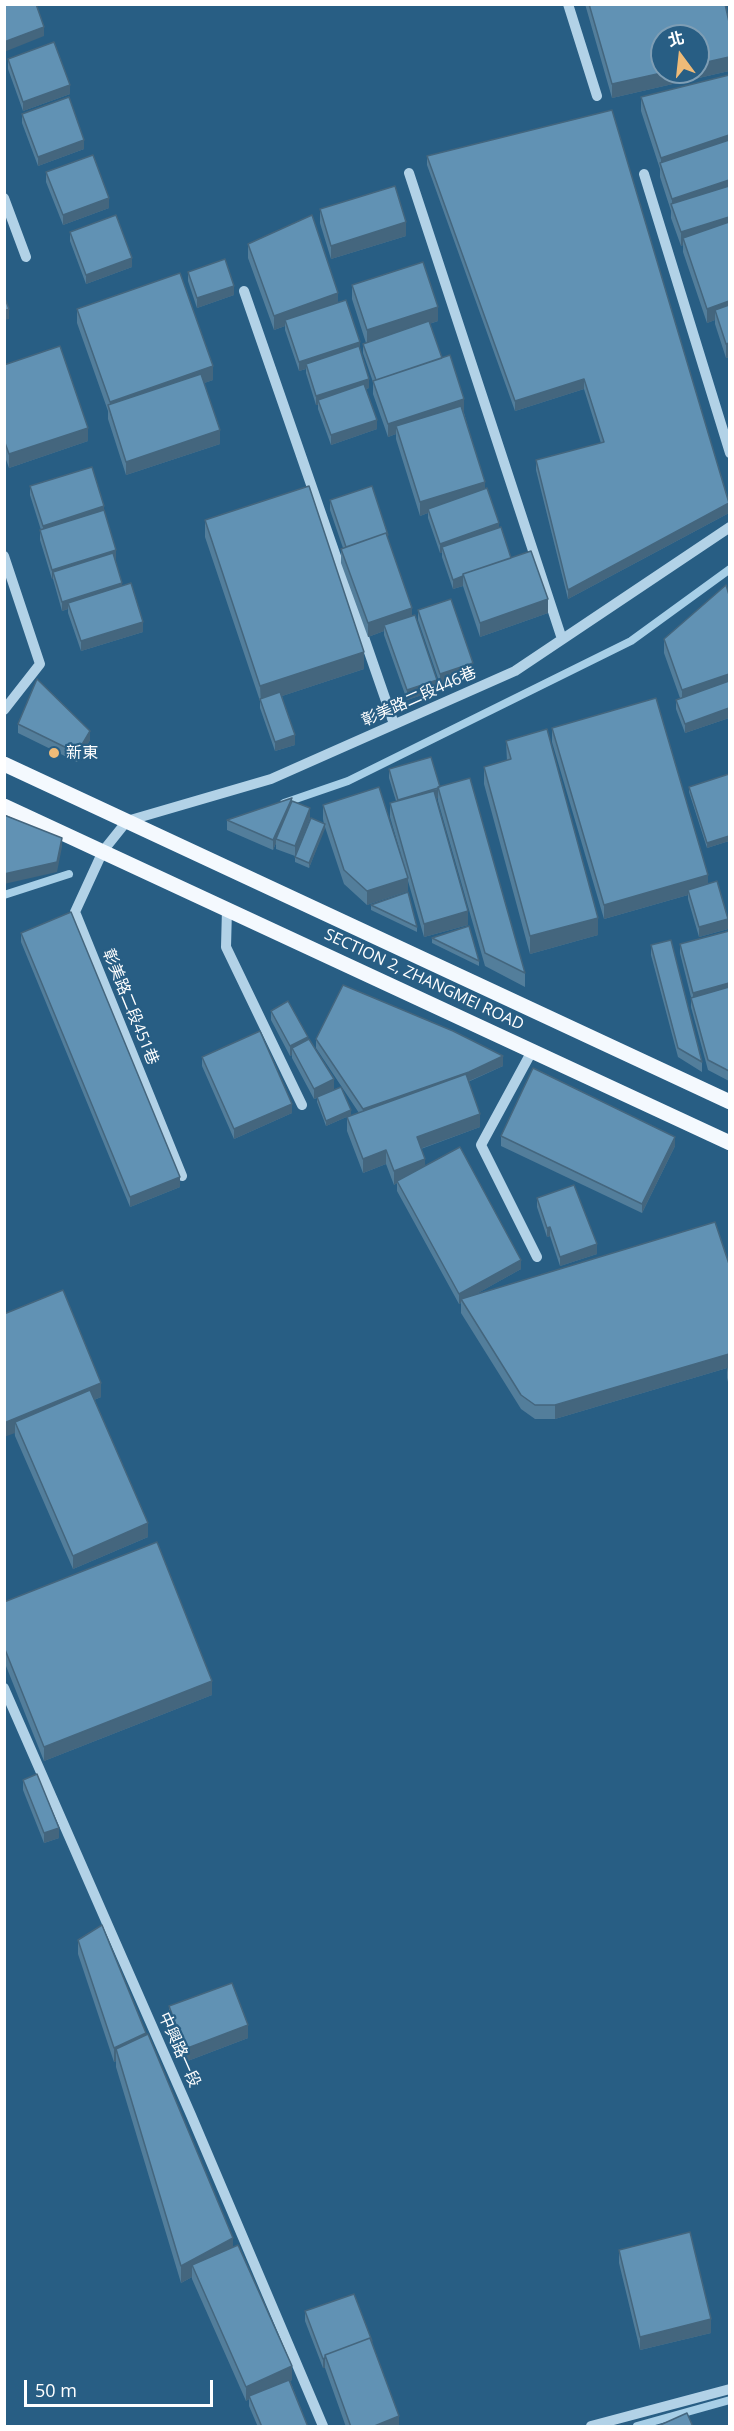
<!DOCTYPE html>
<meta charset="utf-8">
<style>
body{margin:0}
#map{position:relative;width:734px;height:2431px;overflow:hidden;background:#285e84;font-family:"Open Sans","Noto Sans TC",sans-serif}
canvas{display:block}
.frame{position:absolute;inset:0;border:6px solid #fff;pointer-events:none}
.north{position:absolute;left:650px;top:24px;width:60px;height:60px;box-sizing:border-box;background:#285e84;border:2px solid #7e9eb5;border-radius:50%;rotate:345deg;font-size:16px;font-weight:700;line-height:24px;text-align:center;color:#fff}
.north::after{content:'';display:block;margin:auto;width:21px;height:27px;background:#efbb78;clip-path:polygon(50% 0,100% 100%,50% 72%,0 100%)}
.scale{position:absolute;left:24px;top:2380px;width:189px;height:27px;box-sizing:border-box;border:3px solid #fff;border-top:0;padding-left:8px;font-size:18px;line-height:21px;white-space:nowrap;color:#fff;-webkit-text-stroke:4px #285e84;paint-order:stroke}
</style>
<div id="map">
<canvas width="734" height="2431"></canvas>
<div class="frame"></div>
<div class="north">北</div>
<div class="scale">50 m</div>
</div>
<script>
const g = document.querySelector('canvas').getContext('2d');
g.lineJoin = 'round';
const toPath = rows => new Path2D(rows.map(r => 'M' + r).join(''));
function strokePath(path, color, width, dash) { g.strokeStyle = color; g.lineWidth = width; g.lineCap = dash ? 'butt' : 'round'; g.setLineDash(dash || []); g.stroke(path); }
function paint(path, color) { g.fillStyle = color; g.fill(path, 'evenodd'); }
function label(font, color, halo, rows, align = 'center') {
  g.font = font + ' "Open Sans","Noto Sans TC",sans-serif'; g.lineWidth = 4.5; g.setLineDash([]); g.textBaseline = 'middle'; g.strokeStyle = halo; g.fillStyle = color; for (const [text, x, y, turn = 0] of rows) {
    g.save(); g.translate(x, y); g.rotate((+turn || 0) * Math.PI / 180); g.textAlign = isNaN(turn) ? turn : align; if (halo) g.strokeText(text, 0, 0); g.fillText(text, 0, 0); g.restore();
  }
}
strokePath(toPath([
 [284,803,348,781,631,641,730,569],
 [4,895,69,874],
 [637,2426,730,2400]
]), '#a7cfe7', 8);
strokePath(toPath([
 [568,4,597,96],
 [409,173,562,639],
 [644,174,730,453],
 [4,198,26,257],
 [244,291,394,724],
 [4,556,40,664,4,710],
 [227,909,226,947,302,1105],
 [532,1051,481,1145,537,1257],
 [182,1176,75,912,103,851,127,821,271,779,515,671,730,527],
 [4,1688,191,2115,323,2426],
 [591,2426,730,2389]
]), '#b2d2e7', 10);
strokePath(toPath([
 [4,764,730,1102],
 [4,806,730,1143]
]), '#f4f9fe', 15);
paint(toPath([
 [585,4,725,4,729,22,729,71,612,98],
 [8,59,70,94,23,111,8,69],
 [729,75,729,363,729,357,726,358,715,324,715,320,707,323,683,252,683,245,681,246,671,218,671,211,660,177,660,169,641,111,641,97],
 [22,114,84,149,38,166,22,123],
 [427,156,729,513,568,599,536,470,536,460,601,443,584,389,515,411,427,165],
 [46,172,109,208,63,225,46,182],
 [320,209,406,236,331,259,320,223],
 [70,232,132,267,86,284,70,241],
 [248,244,338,302,360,351,369,388,366,389,377,429,331,445,318,409,318,405,316,405,306,373,306,369,299,371,285,330,285,326,274,330,248,258],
 [188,272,234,295,197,308,188,281],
 [352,285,438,321,429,324,442,358,464,412,464,413,485,488,499,528,511,558,548,613,480,637,463,586,453,589,442,557,442,553,440,553,428,518,428,513,420,516,396,439,396,434,388,437,373,394,373,382,363,353,363,344,366,343,352,299],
 [77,309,213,380,204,383,220,444,126,475,108,419,108,411,77,323],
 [4,365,88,441,9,468,4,454],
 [30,486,104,512,116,559,115,560,122,586,143,632,81,651,68,613,68,609,62,611,53,579,52,579,40,540,40,530,41,530,30,495],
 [330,500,388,540,412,616,437,690,407,700,384,635,384,631,368,637,341,563,341,549,343,548,330,510],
 [205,520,364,669,282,696,295,745,275,751,260,708,260,701,205,537],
 [729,595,729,718,685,733,676,709,676,700,680,698,664,653,664,639],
 [418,610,473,672,440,684,418,620],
 [18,724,90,740,77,762,18,733],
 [552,728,708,884,728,929,699,937,688,899,688,895,604,919,552,742],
 [506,741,598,935,530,954,484,784,484,767,507,761],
 [389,769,440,787,525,973,525,987,485,966,438,801,438,798,436,799,468,925,424,937,408,881,408,891,367,905,344,884,325,827,309,868,295,862,295,857,324,824,323,819,323,805,401,855,390,817,390,803,396,801,389,778],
 [729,774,729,841,707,848,689,792,689,787],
 [292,801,310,818,295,856,276,849,276,843,273,850,227,830,227,820],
 [371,905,417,927,417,932,371,910],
 [729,931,729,1081,708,1070,691,1007,691,997,680,953,680,944],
 [21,933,180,1187,130,1207,21,942],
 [432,938,479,961,479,966,432,943],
 [651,945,702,1062,702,1072,678,1057,651,955],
 [271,1011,308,1039,334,1089,319,1096,351,1115,326,1126,317,1102,317,1098,314,1099,292,1058,292,1055,290,1056,271,1020],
 [316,1039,503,1066,468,1082,480,1127,421,1149,425,1166,521,1269,476,1294,729,1264,729,1386,727,1378,727,1368,555,1419,535,1419,521,1409,461,1313,461,1303,459,1304,397,1191,397,1183,394,1185,386,1164,363,1173,347,1131,347,1117,359,1113,316,1048],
 [202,1057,292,1113,234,1139,202,1066],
 [501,1136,675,1146,642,1213,501,1146],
 [537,1198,597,1254,560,1266,550,1236,547,1237,537,1207],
 [4,1314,101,1397,94,1400,148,1537,73,1569,15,1436],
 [4,1602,212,1695,44,1761,4,1661],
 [23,1780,59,1838,44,1843,23,1790],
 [78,1940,146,2034,233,2248,292,2380,290,2381,308,2427,258,2427,249,2406,249,2399,246,2401,192,2279,192,2277,181,2283,116,2067,116,2061,114,2062,78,1954],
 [169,2006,248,2038,185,2062,169,2020],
 [619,2250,711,2333,640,2350,619,2263],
 [305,2311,372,2342,399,2427,346,2427,325,2368,323,2368,305,2321]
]), '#537e9b');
paint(toPath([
 [44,27,44,36,4,52,4,42],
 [729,57,729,71,612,98,612,84,666,72,698,72,698,64],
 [70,85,70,94,23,111,23,102],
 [729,135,729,149,661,166,661,158],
 [84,140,84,149,38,166,38,157],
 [729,180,729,194,672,206,672,199],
 [109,198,109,208,63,225,63,215],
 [729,217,729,230,683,238,683,245,681,246,681,232],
 [406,222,406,236,331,259,331,246],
 [132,258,132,267,86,284,86,275],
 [234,286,234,295,197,308,197,298],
 [338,293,338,306,285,320,285,326,274,330,274,316],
 [729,301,729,315,715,310,715,320,707,323,707,309],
 [438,307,438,321,367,344,367,330],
 [9,309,9,319,4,320,4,311],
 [360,342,360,351,306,364,306,369,299,371,299,362],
 [729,343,729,357,726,358,726,344],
 [213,366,213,380,111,416,110,411,110,402],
 [369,379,369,388,320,404,318,400,318,405,316,405,316,396],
 [584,379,584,389,515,411,515,401],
 [464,399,464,412,399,434,396,426,396,434,388,437,388,424],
 [377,420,377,429,331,445,331,435],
 [88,428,88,441,9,468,9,454],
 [220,430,220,444,126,475,126,462],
 [485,482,485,496,428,509,428,513,420,516,420,502],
 [729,503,729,513,568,599,568,590],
 [104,506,104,516,43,535,43,526],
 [499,523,499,533,442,547,442,553,440,553,440,544],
 [116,550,116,559,55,578,53,572,53,579,52,579,52,570],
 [463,576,463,586,453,589,453,580],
 [122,583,122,593,68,603,68,609,62,611,62,602],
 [548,599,548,613,480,637,480,623],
 [412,608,412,622,384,625,384,631,368,637,368,623],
 [143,622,143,632,81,651,81,641],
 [364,652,364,669,261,703,260,686],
 [473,663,473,672,440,684,440,674],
 [729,674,729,688,682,704,682,690],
 [437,680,437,690,407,700,407,690],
 [729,708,729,718,685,733,685,724],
 [90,731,90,740,77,762,77,753],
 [295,735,295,745,275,751,275,742],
 [438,789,438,798,398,810,398,800],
 [292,798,292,807,276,839,276,843,273,850,273,840],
 [310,808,310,818,295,856,295,846],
 [325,824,325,829,309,868,309,863],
 [729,836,729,841,707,848,707,843],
 [62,838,62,847,57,872,4,884,4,874],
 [708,875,708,889,688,890,688,895,604,919,604,905],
 [408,878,408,891,367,905,367,891],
 [468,911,468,925,424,937,424,924],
 [598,918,598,935,530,954,530,936],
 [728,919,728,929,699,937,699,927],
 [729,983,729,993,693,1003,693,993],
 [308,1037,308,1046,292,1048,292,1055,290,1056,290,1046],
 [503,1056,503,1066,469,1081,363,1118,363,1109],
 [334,1079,334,1089,314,1099,314,1089],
 [292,1104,292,1113,234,1139,234,1129],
 [351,1110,351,1115,326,1126,326,1121],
 [480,1114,480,1127,417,1150,417,1137],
 [675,1137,675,1146,642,1213,642,1204],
 [386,1150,386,1164,363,1173,363,1159],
 [425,1159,425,1173,397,1181,397,1183,394,1185,394,1171],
 [180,1177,180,1187,130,1207,130,1197],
 [550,1227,550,1236,547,1237,547,1228],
 [597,1244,597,1254,560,1266,560,1257],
 [521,1260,521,1269,462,1302,461,1299,461,1303,459,1304,459,1294],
 [729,1354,729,1367,727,1364,727,1368,555,1419,555,1405],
 [101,1383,101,1397,19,1431,15,1422,15,1433,4,1437,4,1423],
 [148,1523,148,1537,73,1569,73,1556],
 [212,1681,212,1695,44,1761,44,1747],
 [59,1828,59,1838,44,1843,44,1833],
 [248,2025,248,2038,185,2062,185,2049],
 [146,2033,146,2047,116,2049,116,2061,114,2062,114,2048],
 [233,2238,233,2256,192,2265,192,2277,181,2283,181,2266],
 [711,2319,711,2333,640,2350,640,2337],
 [325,2358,325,2368,323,2368,323,2359],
 [292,2366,292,2380,250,2399,249,2396,249,2399,246,2401,246,2387],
 [399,2416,399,2427,372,2427]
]), '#44667e');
const building = toPath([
 [4,4,36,4,44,27,4,42,4,4],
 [589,4,725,4,729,22,729,57,698,64,698,36,662,36,662,72,666,72,612,84,589,4],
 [54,42,70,85,23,102,8,59,54,42],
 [729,75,729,135,661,158,641,97,729,75],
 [69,97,84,140,38,157,22,114,69,97],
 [612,110,729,503,568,590,536,460,604,442,584,379,515,401,427,156,612,110],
 [729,140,729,180,672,199,660,163,729,140],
 [93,155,109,198,63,215,46,172,93,155],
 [395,186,406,222,331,246,320,209,395,186],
 [729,186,729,217,681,232,671,204,729,186],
 [116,215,132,258,86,275,70,232,116,215],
 [312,215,338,293,274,316,248,244,312,215],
 [729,222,729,301,707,309,683,238,729,222],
 [225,259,234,286,197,298,188,272,225,259],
 [423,262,438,307,367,330,352,285,423,262],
 [180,273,213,366,110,402,77,309,180,273],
 [4,296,9,309,4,311,4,296],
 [346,300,360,342,299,362,285,320,346,300],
 [729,305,729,343,726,344,715,310,729,305],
 [429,321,442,358,376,380,363,344,429,321],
 [60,346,88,428,9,454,4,440,4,365,60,346],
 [359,346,369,379,316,396,306,364,359,346],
 [450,355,464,399,388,424,373,381,450,355],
 [201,374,220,430,126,462,108,405,201,374],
 [364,384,377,420,331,435,318,400,364,384],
 [461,406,485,482,420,502,396,426,461,406],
 [92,467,104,506,43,526,30,486,92,467],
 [309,486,364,652,260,686,205,520,309,486],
 [372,486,388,535,387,535,386,533,346,547,330,500,372,486],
 [487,488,499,523,440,544,428,509,487,488],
 [104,510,116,550,52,570,40,530,104,510],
 [501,527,511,558,463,574,463,576,453,580,442,547,501,527],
 [386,533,412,608,368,623,341,549,386,533],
 [531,551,548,599,480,623,463,574,531,551],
 [113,553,122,583,62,602,53,572,113,553],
 [131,583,143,622,81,641,68,603,131,583],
 [726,585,729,595,729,674,682,690,664,639,726,585],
 [451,599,473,663,440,674,418,610,451,599],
 [415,615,437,680,407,690,384,625,415,615],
 [37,679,90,731,77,753,18,724,37,679],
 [729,681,729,708,685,724,676,700,729,681],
 [280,692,295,735,275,742,260,699,280,692],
 [656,698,708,875,604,905,552,728,656,698],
 [547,729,598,918,530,936,484,767,511,759,506,741,547,729],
 [431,757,440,787,438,787,438,788,398,800,389,769,431,757],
 [729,774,729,836,707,843,689,787,729,774],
 [470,778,525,973,485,953,438,787,470,778],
 [379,787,408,878,367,891,344,870,323,805,379,787],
 [434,791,468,911,424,924,390,803,434,791],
 [292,798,273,840,227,820,292,798],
 [292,801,310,808,295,846,276,839,292,801],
 [4,815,62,838,57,862,4,874,4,815],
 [311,818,325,824,309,863,295,857,311,818],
 [717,881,728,919,699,927,688,890,717,881],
 [408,892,417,927,371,905,408,892],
 [71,912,180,1177,130,1197,21,933,71,912],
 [469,926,479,961,432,938,469,926],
 [729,931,729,983,693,993,680,944,729,931],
 [671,940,702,1062,678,1048,651,945,671,940],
 [343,985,453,1031,503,1056,469,1072,363,1109,316,1039,343,985],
 [729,987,729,1071,708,1060,691,998,729,987],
 [288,1001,308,1037,290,1046,271,1011,288,1001],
 [260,1031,292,1104,234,1129,202,1057,260,1031],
 [309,1039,334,1079,314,1089,292,1048,309,1039],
 [533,1068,675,1137,642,1204,501,1136,533,1068],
 [466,1074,480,1114,417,1137,425,1159,394,1171,386,1150,363,1159,347,1117,466,1074],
 [341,1087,351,1110,326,1121,317,1097,341,1087],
 [460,1147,521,1260,459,1294,397,1181,460,1147],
 [574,1185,597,1244,560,1257,550,1227,547,1228,537,1198,574,1185],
 [715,1222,729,1264,729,1354,555,1405,535,1405,521,1395,461,1299,715,1222],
 [63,1290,101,1383,4,1423,4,1314,63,1290],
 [729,1363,729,1373,727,1364,729,1363],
 [90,1390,148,1523,73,1556,15,1422,90,1390],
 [157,1542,212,1681,44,1747,4,1647,4,1602,157,1542],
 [37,1774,59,1828,44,1833,23,1780,37,1774],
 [102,1925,146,2033,114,2048,78,1940,102,1925],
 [232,1983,248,2025,185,2049,169,2006,232,1983],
 [148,2034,233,2238,181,2266,116,2049,148,2034],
 [690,2232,711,2319,640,2337,619,2250,690,2232],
 [238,2245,292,2366,246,2387,192,2265,238,2245],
 [354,2294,372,2341,370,2338,325,2355,325,2358,323,2359,305,2311,354,2294],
 [370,2338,399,2416,372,2427,351,2427,325,2355,370,2338],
 [289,2380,308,2427,262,2427,249,2396,289,2380],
 [687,2413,693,2427,658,2427,658,2426,687,2413]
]);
paint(building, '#6192b4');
strokePath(building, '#44667e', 1.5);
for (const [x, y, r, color] of [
 [54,753,6,"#efbb78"]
]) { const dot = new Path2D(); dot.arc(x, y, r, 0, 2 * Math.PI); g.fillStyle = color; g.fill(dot); strokePath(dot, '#285e84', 2); }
label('16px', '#fff', '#285e84', [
 ["彰美路二段446巷",419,697,-24],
 ["SECTION 2, ZHANGMEI ROAD",424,980,25],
 ["彰美路二段451巷",130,1007,68],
 ["中興路一段",179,2050,66]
]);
label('16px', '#fff', '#285e84', [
 ["新東",66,753]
], 'left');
</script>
